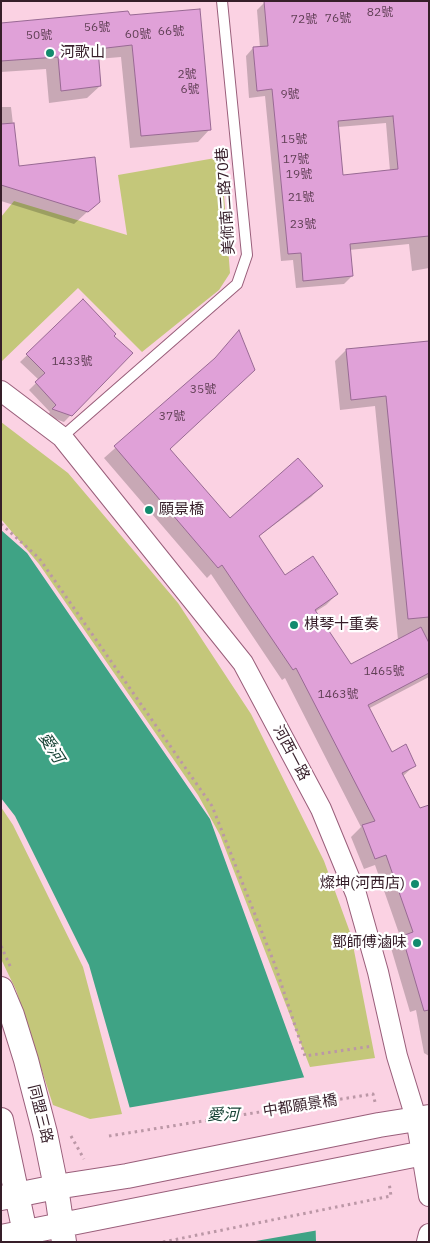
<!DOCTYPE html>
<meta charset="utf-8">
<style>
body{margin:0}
#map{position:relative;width:430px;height:1243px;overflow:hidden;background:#fbd2e3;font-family:"IBM Plex Sans",sans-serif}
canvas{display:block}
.frame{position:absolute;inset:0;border:2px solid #361e29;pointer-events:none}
</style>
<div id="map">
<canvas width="430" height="1243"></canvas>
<div class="frame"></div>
</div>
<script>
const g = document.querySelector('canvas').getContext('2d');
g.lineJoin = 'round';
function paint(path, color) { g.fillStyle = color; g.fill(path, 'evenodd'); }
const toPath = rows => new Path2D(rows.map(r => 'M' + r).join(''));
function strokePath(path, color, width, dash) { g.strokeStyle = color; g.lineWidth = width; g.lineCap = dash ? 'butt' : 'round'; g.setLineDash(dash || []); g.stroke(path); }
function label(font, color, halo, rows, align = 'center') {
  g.font = font + ' "IBM Plex Sans","Noto Sans TC",sans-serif'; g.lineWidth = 4.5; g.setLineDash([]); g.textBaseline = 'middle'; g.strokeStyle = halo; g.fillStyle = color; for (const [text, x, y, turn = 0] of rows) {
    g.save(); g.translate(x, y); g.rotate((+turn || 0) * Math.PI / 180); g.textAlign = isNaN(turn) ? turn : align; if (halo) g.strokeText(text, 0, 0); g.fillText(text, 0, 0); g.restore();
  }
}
paint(toPath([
 [221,157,230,273,219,290,142,352,78,288,1,362,1,217,14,201,127,235,118,175],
 [1,422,68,473,178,603,251,714,324,861,351,935,375,1058,310,1067,220,835,198,795,39,564,1,519],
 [1,807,13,825,83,967,122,1114,90,1119,53,1105,16,990,1,959]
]), '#c4c77a');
paint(toPath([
 [1,530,27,553,210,819,312,1099,316,1242,168,1242,89,965,15,816,1,798]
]), '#3fa385');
paint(toPath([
 [306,1077,314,1099,319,1230,250,1242,165,1242,127,1108]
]), '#fbd2e3');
paint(toPath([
 [429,1,429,268,412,271,409,244,349,250,352,276,344,284,296,288,293,260,281,261,265,96,249,98,246,56,253,48,260,48,257,10,265,2],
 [386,123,390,171,342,176,338,127],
 [127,12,210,129,198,142,130,148,121,57,97,59,100,86,87,98,49,103,46,69,1,72,1,24],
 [1,107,11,107,18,168,99,201,74,224,1,201],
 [83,301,113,336,131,353,64,422,47,416,50,412,29,390,39,380,20,362],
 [429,342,429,677,368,709,391,754,415,765,402,777,420,809,429,807,429,1056,424,1053,416,1010,410,1012,391,948,401,939,375,865,364,869,351,837,361,827,285,678,282,680,211,574,207,578,104,458,209,365,168,450,230,520,322,486,311,497,258,537,285,577,337,594,326,605,315,612,351,665,398,640,375,406,340,410,335,361,346,350]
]), '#0003');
const building = toPath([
 [264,1,429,1,429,236,350,244,353,276,303,281,301,253,288,254,272,89,257,91,253,47,268,46,264,1],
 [393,116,398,169,343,175,338,121,393,116],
 [200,9,211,130,141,136,132,45,98,49,101,86,61,91,58,57,1,61,1,23,128,11,130,15,200,9],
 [14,123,19,166,95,157,100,202,88,212,1,185,1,124,14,123],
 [83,299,116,334,114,336,133,353,72,416,52,409,56,405,35,382,45,373,26,354,83,299],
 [239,330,255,370,170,449,230,518,298,458,323,486,259,536,285,575,313,556,338,594,315,610,351,664,421,627,429,643,429,673,368,705,392,752,406,744,416,766,402,773,420,808,429,805,429,1010,424,1011,402,936,413,932,386,855,375,859,362,825,375,821,296,668,293,670,222,565,218,568,114,446,215,358,239,330],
 [429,341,429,617,408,619,386,396,351,400,346,349,429,341]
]);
paint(building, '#e0a1d8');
strokePath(building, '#986993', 1);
const service = toPath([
 [62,437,237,284,247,255,222,1]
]);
const minor = toPath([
 [1,391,62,437,243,663,321,809,356,894,378,972,397,1056,416,1118,429,1196],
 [427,1242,429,1234]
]);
const tertiary = toPath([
 [1,989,12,1015,26,1060,45,1133,56,1187,64,1242],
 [1,1120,27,1242],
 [1,1198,56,1187,127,1176,379,1125,429,1117],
 [1,1237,429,1152]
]);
strokePath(service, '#995e7a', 12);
strokePath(minor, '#995e7a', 22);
strokePath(tertiary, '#995e7a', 26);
strokePath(toPath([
 [1,524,39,558,212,806,275,965,305,1056,373,1046],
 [1,946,11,968],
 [71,1136,84,1159],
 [109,1136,373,1094,375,1102],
 [163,1242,391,1196,389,1182]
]), '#bb97a6', 3, [2.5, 4]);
strokePath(service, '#fff', 10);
strokePath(minor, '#fff', 20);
strokePath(tertiary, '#fff', 24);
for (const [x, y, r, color] of [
 [50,53,5,"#138b6e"],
 [149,510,5,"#138b6e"],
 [294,625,5,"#138b6e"],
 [415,884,5,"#138b6e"],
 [417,943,5,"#138b6e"]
]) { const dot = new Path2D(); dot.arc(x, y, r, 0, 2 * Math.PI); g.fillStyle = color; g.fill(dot); strokePath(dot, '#fff', 2); }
label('12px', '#603f55', null, [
 ["82號",380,13],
 ["76號",338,19],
 ["72號",304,20],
 ["56號",97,28],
 ["66號",171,32],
 ["60號",138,35],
 ["50號",39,36],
 ["2號",187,75],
 ["6號",190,90],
 ["9號",290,95],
 ["15號",294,140],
 ["17號",296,160],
 ["19號",299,175],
 ["21號",301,198],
 ["23號",303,225],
 ["1433號",72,362],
 ["35號",203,390],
 ["37號",172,417],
 ["1465號",384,672],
 ["1463號",338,695]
]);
label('15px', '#361e29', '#fff', [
 ["河歌山",60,53],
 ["願景橋",159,510],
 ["棋琴十重奏",304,625],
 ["燦坤(河西店)",405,884,"right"],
 ["鄧師傅滷味",407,943,"right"]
], 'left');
label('15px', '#361e29', '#fff', [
 ["美術南二路70巷",226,201,-94],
 ["河西一路",291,753,62],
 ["中都願景橋",300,1106,-9],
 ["同盟三路",40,1114,76]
]);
label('italic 16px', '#194437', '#fff', [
 ["愛河",51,748,58],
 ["愛河",223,1115]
]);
</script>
